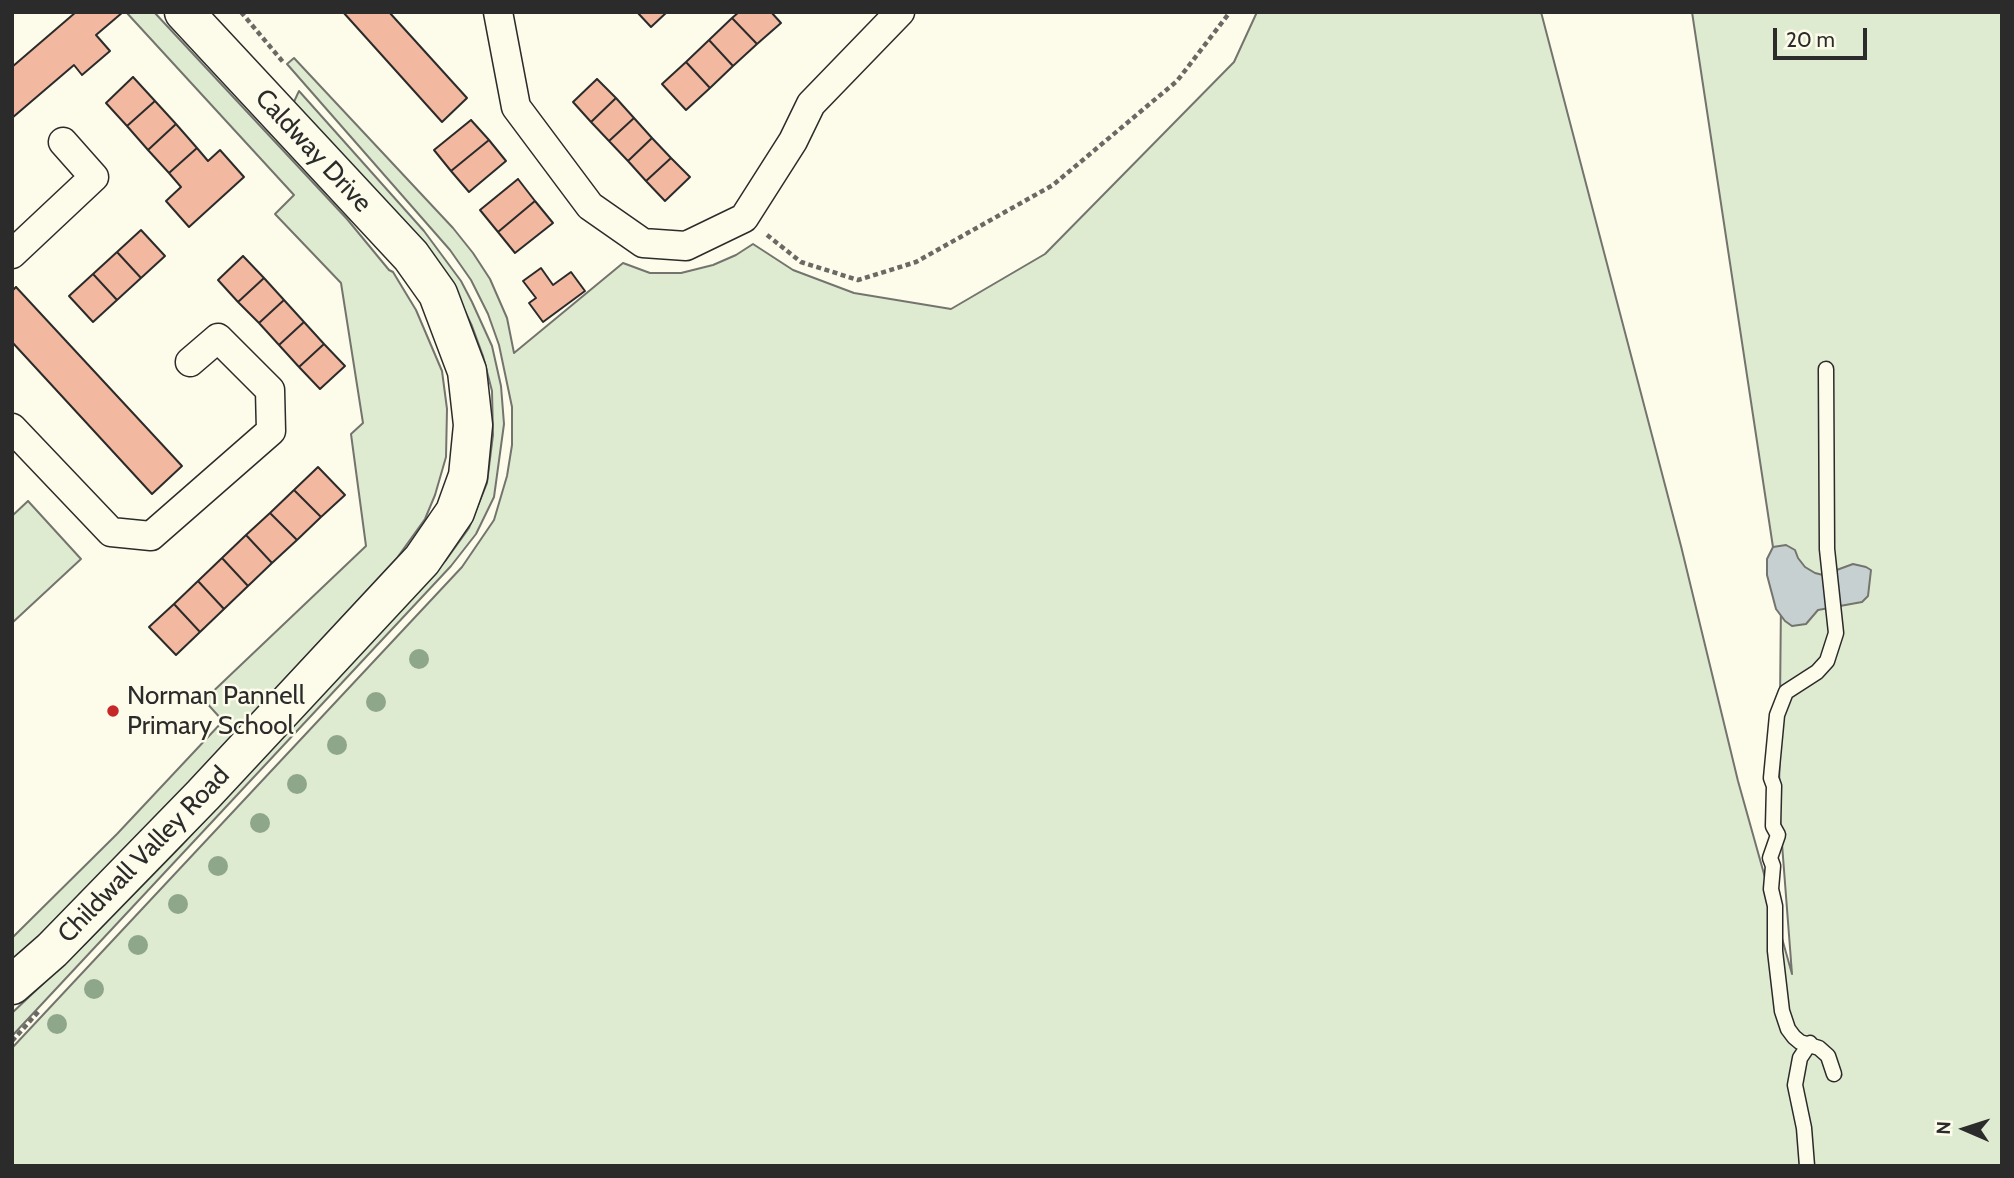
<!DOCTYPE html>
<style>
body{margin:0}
#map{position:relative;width:2014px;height:1178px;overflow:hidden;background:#fdfbea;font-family:Cabin,sans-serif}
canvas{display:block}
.frame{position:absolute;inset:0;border:14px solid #2b2b2b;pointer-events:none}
.north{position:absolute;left:1930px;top:1094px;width:70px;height:70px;-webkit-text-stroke:5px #fdfbea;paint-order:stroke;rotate:273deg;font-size:19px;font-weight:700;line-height:28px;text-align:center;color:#2b2b2b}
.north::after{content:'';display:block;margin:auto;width:24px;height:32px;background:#2b2b2b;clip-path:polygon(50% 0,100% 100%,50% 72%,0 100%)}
.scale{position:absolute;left:1773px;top:28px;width:94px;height:32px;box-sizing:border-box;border:4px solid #2b2b2b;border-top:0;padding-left:9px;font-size:21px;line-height:24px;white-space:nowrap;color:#2b2b2b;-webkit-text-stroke:5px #fdfbea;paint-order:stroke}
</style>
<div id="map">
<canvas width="2014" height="1178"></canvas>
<div class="frame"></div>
<div class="north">N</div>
<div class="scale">20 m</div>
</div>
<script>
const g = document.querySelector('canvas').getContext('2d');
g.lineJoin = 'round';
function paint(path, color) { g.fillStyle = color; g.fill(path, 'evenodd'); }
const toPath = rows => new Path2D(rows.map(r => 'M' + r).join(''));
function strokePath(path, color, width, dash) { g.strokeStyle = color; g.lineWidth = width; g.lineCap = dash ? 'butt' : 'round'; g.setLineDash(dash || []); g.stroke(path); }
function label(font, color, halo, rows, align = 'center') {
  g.font = font + ' Cabin,sans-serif'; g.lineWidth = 5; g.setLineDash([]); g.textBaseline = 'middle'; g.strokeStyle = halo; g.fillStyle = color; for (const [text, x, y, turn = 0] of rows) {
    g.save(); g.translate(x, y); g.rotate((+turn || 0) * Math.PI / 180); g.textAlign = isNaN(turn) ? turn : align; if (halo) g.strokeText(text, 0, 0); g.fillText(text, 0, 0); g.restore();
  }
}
const green = toPath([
 [126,12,154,12,347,219,389,270,393,272,416,310,442,371,447,409,446,457,435,495,425,519,397,558,105,873,12,963,12,938,117,834,223,721,204,700,366,546,351,434,363,423,341,283,275,214,294,195,126,12],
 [1257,12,1541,12,1681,546,1738,781,1792,974,1779,805,1781,600,1692,12,2002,12,2002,1166,12,1166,12,1048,462,567,494,520,507,476,512,445,512,407,499,345,488,314,471,280,450,250,287,64,294,58,453,228,473,253,490,279,507,318,514,353,623,263,650,273,681,273,713,265,736,255,753,244,793,270,854,293,951,309,1045,254,1234,62,1257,12],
 [299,91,424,231,461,281,472,302,492,346,501,386,504,424,494,497,476,534,451,566,12,1036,12,1013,85,944,180,847,446,560,469,528,487,483,493,435,492,391,483,356,472,326,462,305,292,106,299,91],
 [28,501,81,559,12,623,12,516,28,501]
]);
paint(green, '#deebd1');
strokePath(green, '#74746e', 2);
const water = toPath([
 [1786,545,1795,550,1798,558,1805,567,1815,573,1823,575,1853,564,1866,567,1871,570,1868,596,1862,602,1818,610,1806,624,1792,626,1785,621,1776,609,1767,575,1767,559,1773,547,1786,545]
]);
paint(water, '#c7d0d0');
strokePath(water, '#74746e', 2);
const building = toPath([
 [76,12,123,12,96,35,110,51,82,75,74,65,12,118,12,67,76,12],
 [343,12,389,12,467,98,442,122,343,12],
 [637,12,667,12,651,27,637,12],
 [739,12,771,12,781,23,757,44,732,18,739,12],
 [732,18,757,44,733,66,709,40,732,18],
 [709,40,733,66,710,88,686,62,709,40],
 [686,62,710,88,686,110,662,84,686,62],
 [133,77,155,101,127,126,106,103,133,77],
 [597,79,616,98,591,122,573,102,597,79],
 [616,98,634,118,609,141,591,122,616,98],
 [155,101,176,124,148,150,127,126,155,101],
 [634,118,652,138,628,161,609,141,634,118],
 [471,120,489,140,451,171,434,150,471,120],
 [176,124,197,148,169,173,148,150,176,124],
 [652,138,671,158,646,181,628,161,652,138],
 [489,140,506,161,469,192,451,171,489,140],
 [197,148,208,161,220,150,244,177,189,227,166,201,181,187,169,173,197,148],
 [671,158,690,177,665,201,646,181,671,158],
 [518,179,535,201,498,232,480,210,518,179],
 [535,201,553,223,515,253,498,232,535,201],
 [141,230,165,256,141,278,117,252,141,230],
 [117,252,141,278,117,300,93,274,117,252],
 [243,256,264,278,238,302,218,280,243,256],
 [541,268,553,285,571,272,585,291,543,322,529,303,536,298,523,281,541,268],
 [93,274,117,300,93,322,69,296,93,274],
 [264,278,284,300,259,323,238,302,264,278],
 [16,287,182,466,152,494,12,342,12,291,16,287],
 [284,300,304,322,279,345,259,323,284,300],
 [304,322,324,344,299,367,279,345,304,322],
 [324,344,345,366,320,389,299,367,324,344],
 [318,467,345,495,321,517,294,490,318,467],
 [294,490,321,517,297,540,270,513,294,490],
 [270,513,297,540,272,563,246,535,270,513],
 [246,535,272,563,248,586,222,558,246,535],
 [222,558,248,586,224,609,198,581,222,558],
 [198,581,224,609,200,632,174,604,198,581],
 [174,604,200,632,176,655,149,627,174,604]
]);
paint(building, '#f2b8a0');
strokePath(building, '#2b2b2b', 2);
const lane = toPath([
 [1826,369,1827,549,1836,633,1827,661,1817,672,1786,692,1777,715,1771,778,1774,786,1773,826,1778,835,1770,858,1773,866,1771,889,1775,906,1775,951,1782,1011,1788,1029,1794,1037,1800,1042,1819,1048,1828,1056,1834,1074],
 [1807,1166,1804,1128,1795,1085,1800,1058,1810,1043]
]);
const street = toPath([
 [498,12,516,107,590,206,643,243,686,246,744,218,793,141,811,104,900,12],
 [12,254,94,177,63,142],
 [12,428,111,532,151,536,271,431,270,390,218,338,190,362]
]);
const secondary = toPath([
 [12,985,52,950,203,795,422,560,455,512,468,476,473,425,467,371,438,294,411,256,184,12]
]);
strokePath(lane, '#2b2b2b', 17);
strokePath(street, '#2b2b2b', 31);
strokePath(secondary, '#2b2b2b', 41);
strokePath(toPath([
 [241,12,283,62],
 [767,235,801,262,858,280,916,262,1053,185,1177,81,1230,12],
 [12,1041,40,1010]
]), '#6a6964', 4.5, [5, 3.5]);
strokePath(lane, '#fdfbea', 14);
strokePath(street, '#fdfbea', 28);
strokePath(secondary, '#fdfbea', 38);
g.fillStyle = '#8ea78a';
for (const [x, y] of [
 [419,659],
 [376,702],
 [337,745],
 [297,784],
 [260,823],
 [218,866],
 [178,904],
 [138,945],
 [94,989],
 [57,1024]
]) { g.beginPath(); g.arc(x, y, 10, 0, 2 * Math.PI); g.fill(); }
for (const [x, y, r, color] of [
 [113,711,7,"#c62828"]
]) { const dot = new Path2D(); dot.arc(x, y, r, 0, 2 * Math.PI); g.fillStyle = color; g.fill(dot); strokePath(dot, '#fdfbea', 2.5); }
label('26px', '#2b2b2b', '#fdfbea', [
 ["Caldway Drive",313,151,47],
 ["Childwall Valley Road",144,855,-46]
]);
label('26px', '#2b2b2b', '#fdfbea', [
 ["Norman Pannell",127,696],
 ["Primary School",127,726]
], 'left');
</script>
